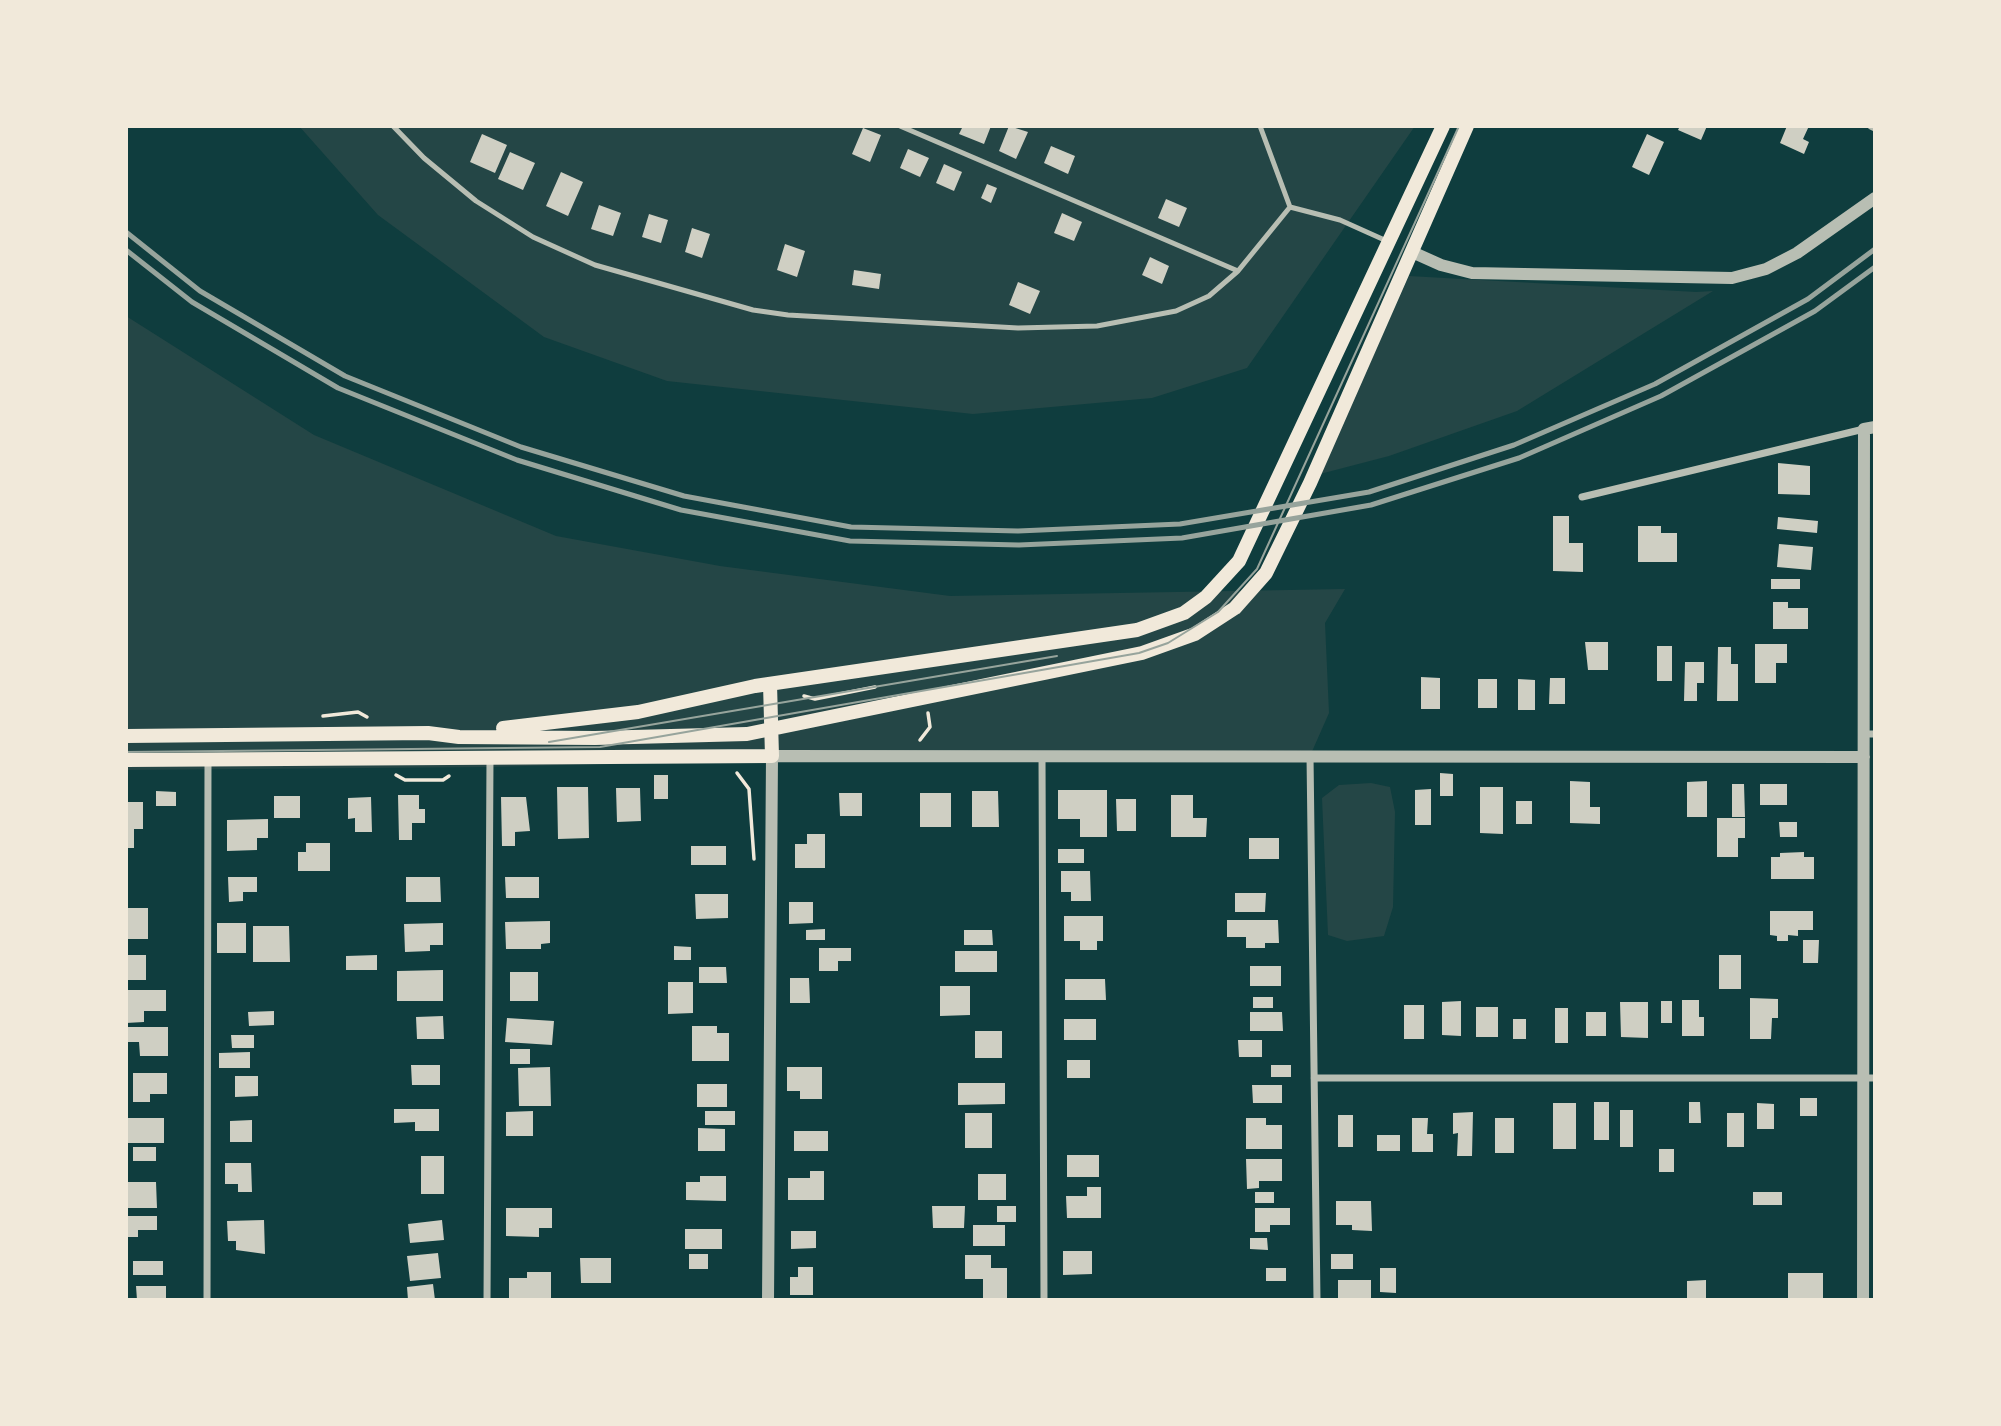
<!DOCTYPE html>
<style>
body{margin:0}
#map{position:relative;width:2001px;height:1426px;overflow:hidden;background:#0f3d3e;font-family:"Source Sans 3",sans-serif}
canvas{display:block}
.frame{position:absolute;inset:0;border:128px solid #f1e9da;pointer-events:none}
</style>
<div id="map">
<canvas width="2001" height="1426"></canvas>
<div class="frame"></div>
</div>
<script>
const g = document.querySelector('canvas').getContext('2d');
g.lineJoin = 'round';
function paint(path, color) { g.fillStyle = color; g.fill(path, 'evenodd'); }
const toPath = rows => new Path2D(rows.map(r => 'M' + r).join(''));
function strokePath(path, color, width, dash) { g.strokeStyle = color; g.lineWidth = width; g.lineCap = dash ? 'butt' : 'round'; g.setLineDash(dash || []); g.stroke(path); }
paint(toPath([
 [299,126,1415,126,1247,368,1152,398,973,414,667,381,544,337,378,215],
 [1409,276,1696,292,1713,291,1517,411,1389,456,1320,474],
 [126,316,314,435,556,536,720,566,950,596,1345,589,1325,623,1329,713,1310,756,890,756,490,767,126,770],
 [1371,783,1390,787,1395,812,1393,907,1384,936,1347,941,1328,935,1322,798,1339,785]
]), '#244646');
paint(toPath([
 [963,126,991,126,984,144,959,134],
 [1009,126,1028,132,1016,159,999,151],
 [1680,126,1707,126,1701,140,1678,130],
 [1787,126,1809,126,1803,139,1809,142,1804,154,1780,143],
 [863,128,881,135,870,162,852,154],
 [482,134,507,145,495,173,470,162],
 [1647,134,1664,142,1649,175,1632,167],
 [1051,146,1075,156,1068,174,1044,163],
 [908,149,929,158,920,177,900,168],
 [510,152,535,163,523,190,498,179],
 [944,164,962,172,954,191,936,183],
 [561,172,583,182,568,216,546,206],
 [987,184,997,188,991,203,981,198],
 [1166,199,1187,208,1179,227,1158,218],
 [599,205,621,213,613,236,591,229],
 [1062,213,1082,222,1074,241,1054,233],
 [649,214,668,220,661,243,642,237],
 [692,228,710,234,702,258,685,252],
 [785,244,805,251,797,277,777,270],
 [1150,257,1169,266,1162,284,1142,275],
 [854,270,881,274,879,289,852,285],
 [1018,282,1040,291,1030,314,1009,305],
 [1778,463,1810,466,1810,495,1778,494],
 [1553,516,1569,516,1569,543,1583,543,1583,572,1553,571],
 [1778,517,1818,521,1817,533,1777,529],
 [1638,526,1661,526,1661,533,1677,533,1677,562,1638,562],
 [1779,544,1813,547,1811,570,1777,567],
 [1771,579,1800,579,1800,589,1771,589],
 [1773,602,1788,602,1788,608,1808,608,1808,629,1773,629],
 [1585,642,1608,642,1608,670,1588,670],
 [1755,644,1787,644,1787,663,1776,663,1776,683,1755,683],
 [1657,646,1672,646,1672,681,1657,681],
 [1718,647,1731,647,1731,664,1738,664,1738,701,1717,701],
 [1685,662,1704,662,1704,683,1697,683,1697,701,1684,701],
 [1421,677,1440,678,1440,709,1421,709],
 [1550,678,1565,678,1565,704,1549,704],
 [1478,679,1497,679,1497,708,1478,708],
 [1518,679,1535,680,1535,710,1518,710],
 [1440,773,1453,774,1453,796,1440,796],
 [654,775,668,775,668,799,654,799],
 [1570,781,1590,782,1590,807,1600,807,1600,824,1570,823],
 [1707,781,1707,817,1687,817,1687,782],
 [1732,784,1744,784,1745,817,1732,817],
 [1760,784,1787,784,1787,805,1760,805],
 [557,787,588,787,589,838,558,839],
 [1480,787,1503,787,1503,834,1480,833],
 [616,788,640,788,641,821,617,822],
 [1431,789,1431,825,1415,825,1415,790],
 [1058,790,1107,790,1107,837,1080,837,1080,819,1058,819],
 [156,791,176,792,176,806,156,806],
 [972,791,998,791,999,827,972,827],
 [839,793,862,793,862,816,840,816],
 [920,793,951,793,951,827,920,827],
 [398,795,419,795,419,809,425,809,425,823,412,823,412,840,399,840],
 [1171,795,1193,795,1193,818,1207,818,1206,837,1171,837],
 [274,796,300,796,300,818,274,818],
 [371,797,372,832,355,832,355,818,348,819,348,798],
 [501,797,526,797,530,831,515,832,515,846,502,846],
 [1116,799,1136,799,1136,831,1117,831],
 [1516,801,1532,801,1532,824,1516,824],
 [126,802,143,802,143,829,134,829,134,848,126,848],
 [1717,818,1745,818,1745,838,1738,838,1738,857,1717,857],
 [268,819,268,838,257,838,257,850,227,851,227,820],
 [1779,822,1797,822,1797,837,1780,837],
 [807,834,825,834,825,868,795,868,795,844,807,844],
 [1249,838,1279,838,1279,859,1249,859],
 [306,843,330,843,330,871,298,871,298,852,306,852],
 [691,846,726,846,726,865,691,865],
 [1058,849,1084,849,1084,863,1058,863],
 [1804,852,1804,857,1814,857,1814,879,1771,879,1771,857,1780,857,1780,853],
 [1061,871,1090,871,1091,901,1071,901,1071,892,1061,892],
 [228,877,257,877,257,892,243,892,243,901,229,902],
 [406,877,440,877,441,902,406,902],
 [505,877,539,877,539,898,506,898],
 [1235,893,1266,893,1265,912,1235,912],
 [695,894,728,894,728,918,696,919],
 [789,902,813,902,813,923,789,924],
 [127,908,148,908,148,939,126,939],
 [1770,911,1813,911,1813,930,1798,930,1798,936,1788,935,1788,941,1777,941,1777,936,1770,935],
 [1064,916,1103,916,1103,941,1097,941,1097,950,1080,950,1080,941,1064,941],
 [1227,920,1278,920,1279,943,1265,943,1265,948,1246,948,1246,937,1227,937],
 [550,921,550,943,541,944,541,949,506,949,505,922],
 [217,923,246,923,246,953,217,953],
 [443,923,443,945,430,945,430,951,405,952,404,924],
 [253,926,289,926,290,962,253,962],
 [825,929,825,940,806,940,806,930],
 [964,930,992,930,993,945,964,945],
 [1803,940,1819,940,1818,963,1803,963],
 [674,946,691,947,691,960,674,960],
 [819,948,851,948,851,961,838,961,838,971,819,971],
 [955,951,997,951,997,972,955,972],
 [126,955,146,955,146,980,126,980],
 [377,955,377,970,346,970,346,956],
 [1719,955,1741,955,1741,989,1719,989],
 [1250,966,1281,966,1281,986,1250,986],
 [699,967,726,967,727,983,699,983],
 [443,970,443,1001,397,1001,397,971],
 [510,972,538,972,538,1001,510,1001],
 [790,978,809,978,810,1003,790,1003],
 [1065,979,1105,979,1106,1000,1065,1000],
 [668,982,693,982,693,1013,668,1014],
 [940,986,970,986,970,1015,940,1016],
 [126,990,166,990,166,1011,144,1011,144,1022,126,1023],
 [1253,997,1273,997,1273,1008,1253,1008],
 [1750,998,1778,999,1778,1018,1772,1018,1771,1039,1750,1039],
 [1682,1000,1699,1000,1699,1017,1704,1017,1704,1036,1682,1036],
 [1461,1001,1461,1036,1442,1035,1442,1002],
 [1661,1001,1672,1001,1672,1023,1661,1023],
 [1620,1002,1648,1002,1648,1038,1621,1037],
 [1404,1005,1424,1005,1424,1039,1404,1039],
 [1476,1007,1498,1007,1498,1037,1476,1037],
 [1555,1008,1568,1008,1568,1043,1555,1043],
 [274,1011,274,1025,249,1026,248,1012],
 [1250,1012,1282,1012,1283,1031,1250,1031],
 [1586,1012,1606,1012,1606,1036,1586,1036],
 [443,1016,444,1039,417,1039,416,1017],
 [507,1018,554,1021,552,1045,505,1042],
 [1064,1019,1096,1019,1096,1040,1064,1040],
 [1513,1019,1526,1019,1526,1039,1513,1039],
 [692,1026,717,1026,717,1033,729,1033,729,1061,692,1061],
 [126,1027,168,1027,168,1056,140,1056,139,1042,126,1042],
 [975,1031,1002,1031,1002,1058,975,1058],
 [231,1035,254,1035,254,1048,232,1048],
 [1238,1040,1262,1040,1262,1057,1239,1057],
 [510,1049,530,1049,530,1064,510,1064],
 [250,1052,250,1068,219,1068,219,1053],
 [1067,1060,1090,1060,1090,1078,1067,1078],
 [411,1065,440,1065,440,1085,412,1085],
 [1271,1065,1291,1065,1291,1077,1271,1077],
 [550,1067,551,1106,519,1106,518,1068],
 [787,1067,822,1067,822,1099,800,1099,800,1091,787,1091],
 [133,1073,167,1073,167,1094,150,1094,150,1102,133,1102],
 [235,1076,258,1076,258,1096,235,1097],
 [958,1083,1005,1083,1005,1104,958,1105],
 [697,1084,727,1084,727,1107,697,1107],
 [1252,1085,1282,1085,1282,1103,1253,1103],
 [1800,1098,1817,1098,1817,1116,1800,1116],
 [1594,1102,1609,1102,1609,1140,1594,1140],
 [1689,1102,1700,1102,1701,1123,1689,1123],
 [1553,1103,1576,1103,1576,1149,1553,1149],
 [1757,1103,1774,1104,1774,1129,1757,1129],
 [394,1109,439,1109,439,1131,415,1131,415,1122,394,1123],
 [1620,1110,1633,1110,1633,1147,1620,1147],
 [533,1111,533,1136,506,1136,506,1112],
 [705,1111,735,1111,735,1125,705,1125],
 [1473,1112,1472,1156,1457,1156,1458,1133,1453,1134,1453,1113],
 [965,1113,992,1113,992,1148,965,1148],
 [1727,1113,1744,1113,1744,1147,1727,1147],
 [1338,1115,1353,1115,1353,1147,1338,1147],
 [126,1118,164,1118,164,1143,126,1143],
 [1246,1118,1266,1118,1266,1125,1282,1125,1282,1149,1246,1149],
 [1412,1118,1428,1118,1427,1134,1433,1134,1433,1152,1412,1152],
 [1495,1118,1514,1118,1514,1153,1495,1153],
 [252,1120,252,1142,230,1142,230,1121],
 [698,1128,725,1129,725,1151,698,1151],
 [794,1131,828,1131,828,1151,794,1151],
 [1377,1135,1400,1135,1400,1151,1377,1151],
 [133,1147,156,1147,156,1161,133,1161],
 [1659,1149,1674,1149,1674,1172,1659,1172],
 [1067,1155,1099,1155,1099,1177,1067,1177],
 [421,1156,444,1156,444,1194,421,1194],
 [1246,1159,1282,1159,1282,1181,1259,1181,1259,1188,1247,1189],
 [225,1163,251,1163,252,1192,238,1192,238,1184,225,1184],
 [810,1171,824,1171,824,1200,788,1200,788,1178,810,1178],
 [978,1174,1006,1174,1006,1200,978,1200],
 [700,1176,726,1176,726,1201,686,1200,686,1182,700,1182],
 [126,1182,156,1182,157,1208,126,1208],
 [1087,1187,1101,1187,1101,1218,1067,1218,1066,1196,1087,1196],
 [1255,1192,1274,1192,1274,1203,1255,1203],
 [1753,1192,1782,1192,1782,1205,1753,1205],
 [1336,1201,1371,1201,1372,1231,1352,1230,1352,1225,1336,1225],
 [932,1206,965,1206,964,1228,933,1228],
 [997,1206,1016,1206,1016,1222,997,1222],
 [506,1208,552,1208,552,1228,539,1228,539,1237,506,1236],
 [1255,1208,1290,1208,1290,1225,1270,1225,1270,1232,1255,1232],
 [126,1216,157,1216,157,1230,138,1230,138,1237,126,1237],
 [264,1220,265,1254,236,1250,236,1241,228,1241,227,1221],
 [442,1220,444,1240,410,1243,408,1224],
 [973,1225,1005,1225,1005,1246,973,1246],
 [685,1229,722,1229,722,1249,685,1249],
 [791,1231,816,1231,816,1248,791,1249],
 [1250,1238,1267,1238,1268,1250,1250,1249],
 [1063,1251,1092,1251,1092,1274,1063,1275],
 [438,1253,441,1278,410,1281,407,1256],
 [689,1254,708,1254,708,1269,689,1269],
 [1331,1254,1353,1254,1353,1269,1331,1269],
 [965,1255,991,1255,991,1268,1007,1268,1007,1298,983,1298,983,1279,965,1279],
 [580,1258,611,1258,611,1283,581,1283],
 [133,1261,163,1261,163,1275,133,1275],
 [798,1267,813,1267,813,1295,790,1295,790,1277,798,1277],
 [1266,1268,1286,1268,1286,1281,1266,1281],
 [1380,1268,1396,1268,1396,1293,1380,1292],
 [527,1272,551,1272,551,1300,509,1300,509,1278,527,1278],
 [1788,1273,1823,1273,1823,1300,1788,1300],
 [1338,1280,1371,1280,1371,1300,1338,1300],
 [1706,1280,1706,1300,1687,1300,1687,1281],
 [433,1284,435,1300,408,1300,407,1287],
 [136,1286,166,1286,166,1300,137,1300]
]), '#cfcfc3');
strokePath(toPath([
 [804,696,815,699,875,687],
 [323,716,358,712,367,717],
 [920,740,930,727,928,713],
 [737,773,749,789,754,859],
 [396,775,405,780,443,780,449,776]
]), '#f1e9da', 3.5);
strokePath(toPath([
 [393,126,424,158,476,201,533,237,595,265,753,310,788,315,1018,328,1097,326,1176,311,1209,296,1238,271,1290,207],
 [900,126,1238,271],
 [1260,126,1290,207],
 [1290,207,1340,220,1389,242]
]), '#b8beb3', 5);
strokePath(toPath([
 [1871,126,1875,128],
 [1582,497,1864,429],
 [1864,734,1875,734],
 [1042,756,1044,1300],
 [1310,756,1317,1300],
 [1314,1078,1875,1078],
 [207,1300,208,760],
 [487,1300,490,758]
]), '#b8beb3', 7);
strokePath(toPath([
 [1412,252,1441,265,1472,273,1732,278,1766,269,1797,253,1875,198],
 [768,1300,772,756,1864,757],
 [1863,1300,1864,429,1875,427]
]), '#b8beb3', 12);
strokePath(toPath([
 [503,728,638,712,755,686,1137,630,1184,613,1206,597,1239,561,1443,126],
 [126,736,428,733,459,737,595,738,747,734,1142,653,1195,634,1235,608,1266,573,1310,483,1467,126],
 [126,760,772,756,770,684]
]), '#f1e9da', 14);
strokePath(toPath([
 [549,742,1057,656],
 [126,752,600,747,1139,653,1168,643,1218,612,1257,569,1459,126]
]), '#97a49c', 2);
strokePath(toPath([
 [126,232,200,291,345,376,521,447,684,496,851,527,1018,531,1180,524,1369,492,1514,445,1655,384,1808,299,1875,249],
 [126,250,192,302,338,388,517,460,681,510,850,541,1019,545,1182,538,1371,505,1519,458,1661,396,1815,311,1875,267]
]), '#97a49c', 5);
</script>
